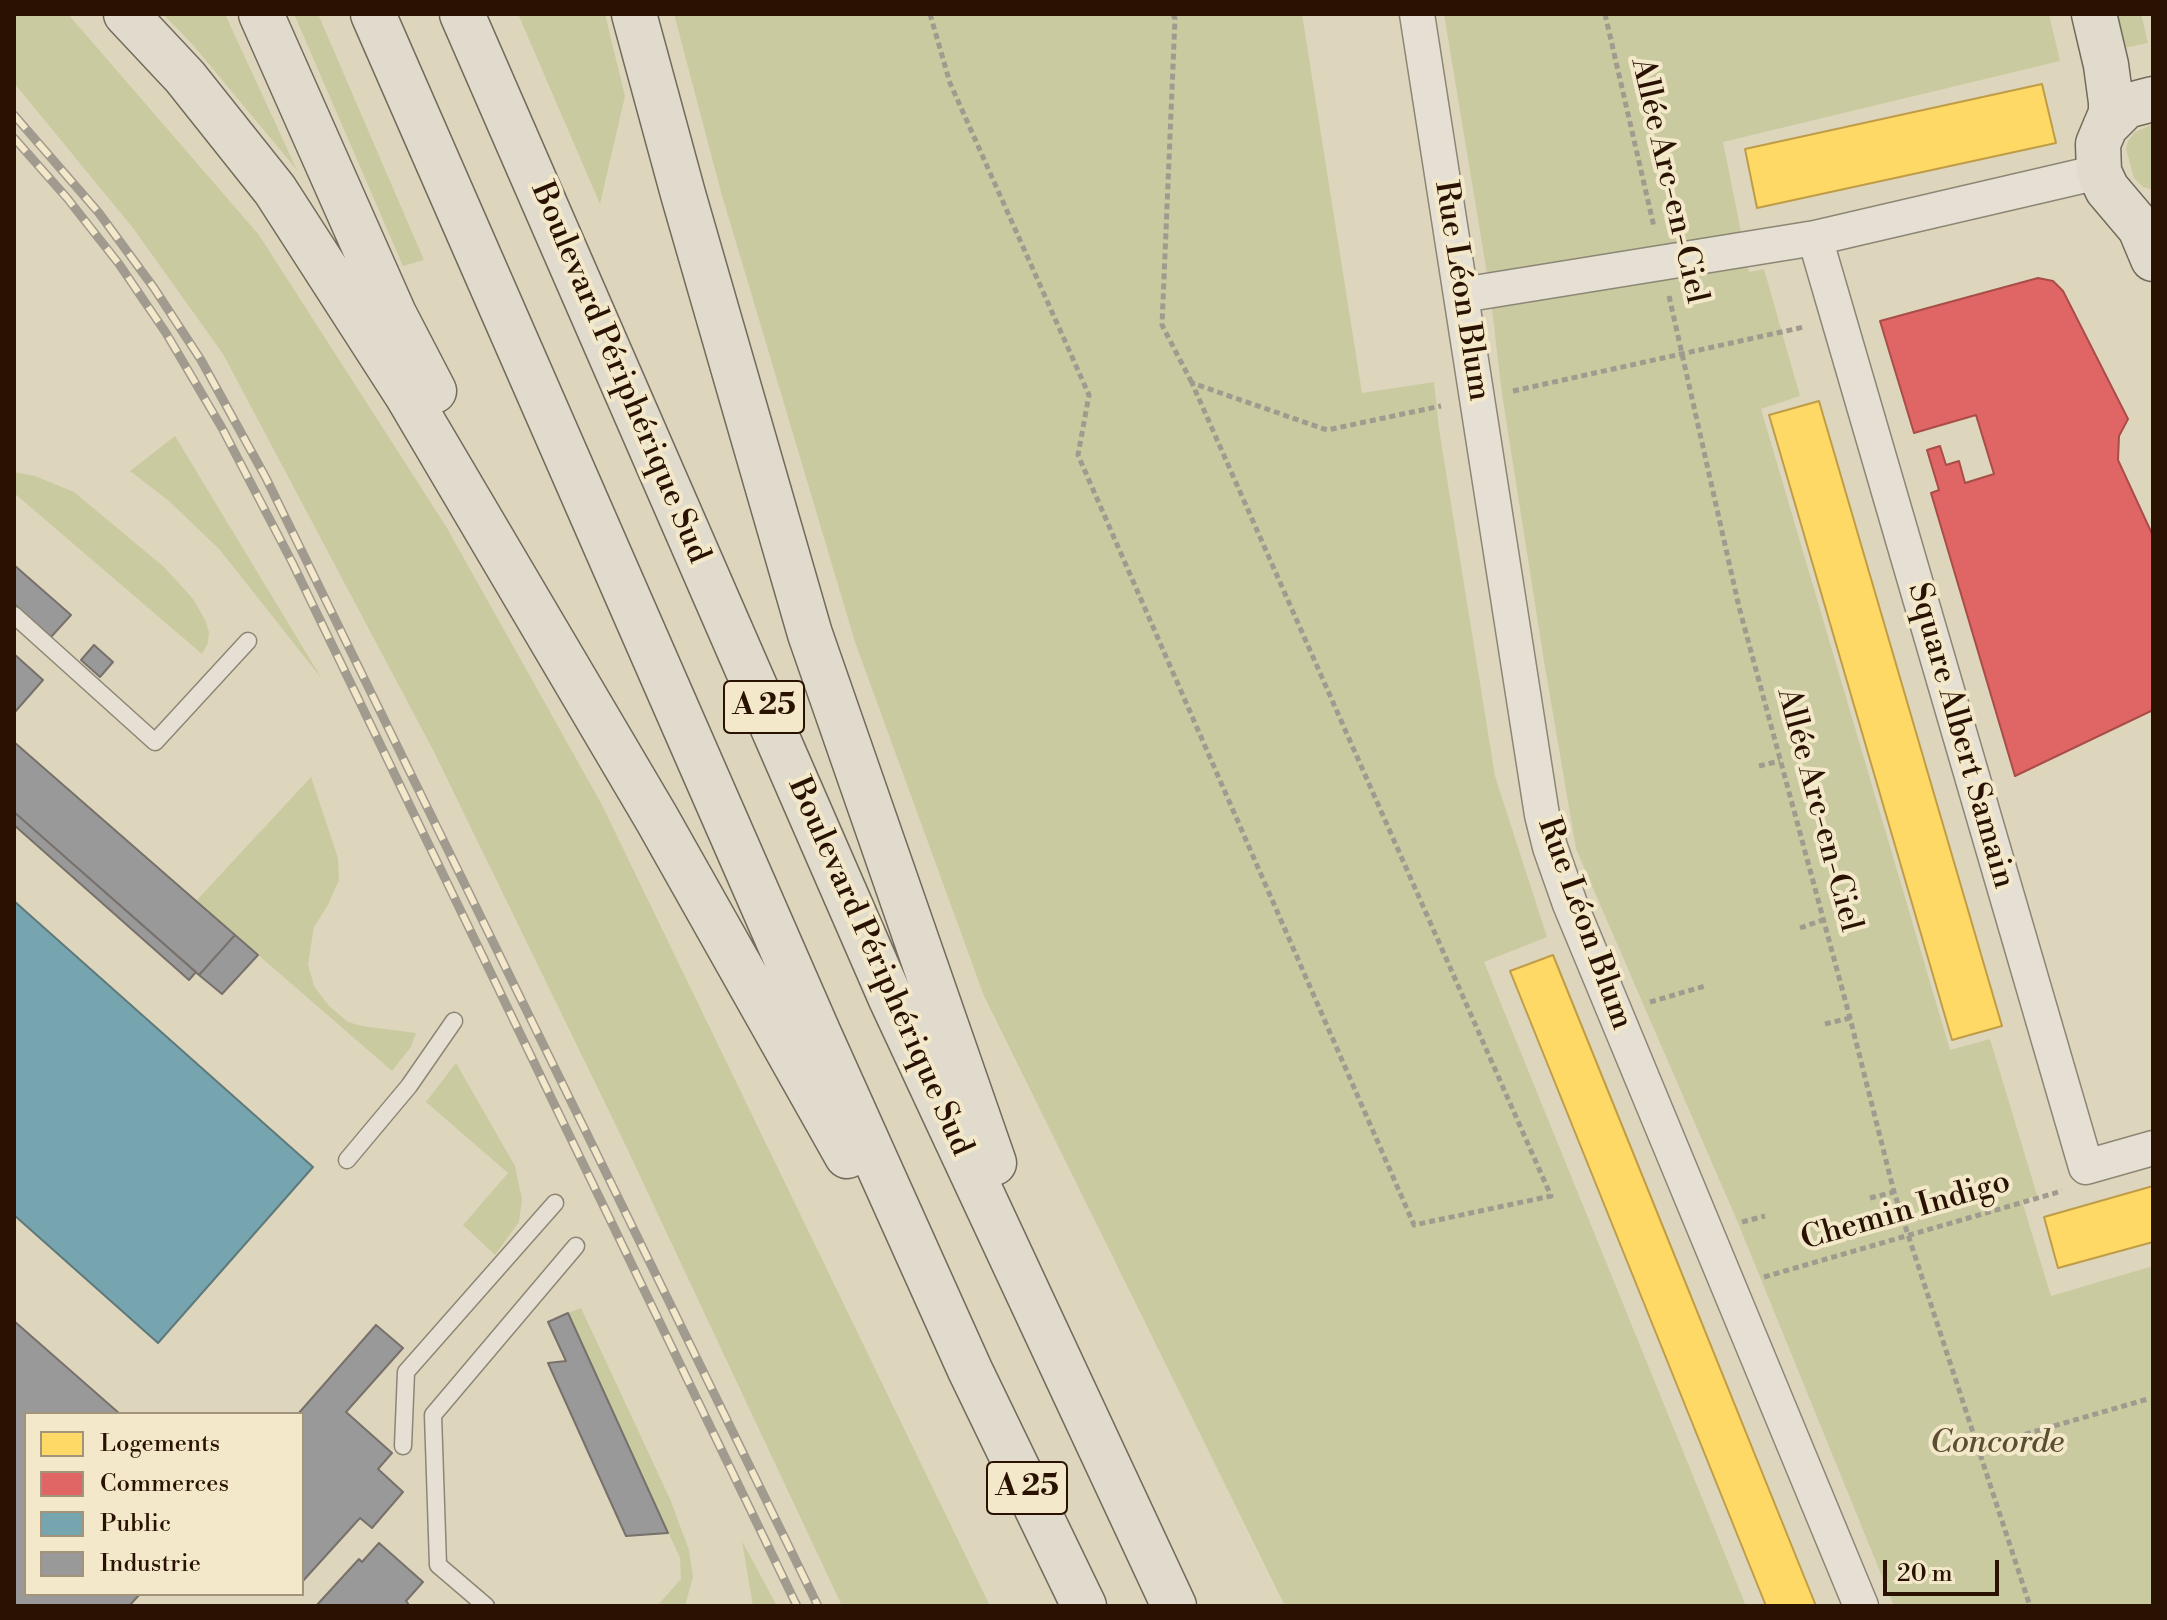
<!DOCTYPE html>
<meta charset="utf-8">
<style>
body{margin:0}
#map{position:relative;width:2167px;height:1620px;overflow:hidden;background:#ded6bc;font-family:"Libre Bodoni",serif}
canvas{display:block}
.frame{position:absolute;inset:0;border:16px solid #291201;pointer-events:none}
.legend{position:absolute;left:24px;top:1412px;width:280px;height:184px;box-sizing:border-box;background:#f3e9ca;border:2px solid #a2937a;margin:0;padding:10px 14px;list-style:none;font-size:24px;color:#291201}
.legend li{display:flex;align-items:center;gap:16px;height:40px}
.legend b{width:40px;border:2px solid #a2937a}
.scale{position:absolute;left:1883px;top:1560px;width:116px;height:36px;box-sizing:border-box;border:4px solid #291201;border-top:0;padding-left:10px;font-size:24px;line-height:28px;white-space:nowrap;color:#291201;-webkit-text-stroke:6px #f3e9ca;paint-order:stroke}
</style>
<div id="map">
<canvas width="2167" height="1620"></canvas>
<div class="frame"></div>
<ul class="legend">
<li><b style="height:22px;background:#ffd966"></b>Logements</li>
<li><b style="height:22px;background:#e06666"></b>Commerces</li>
<li><b style="height:22px;background:#76a5af"></b>Public</li>
<li><b style="height:22px;background:#999"></b>Industrie</li>
</ul>
<div class="scale">20 m</div>
</div>
<script>
const g = document.querySelector('canvas').getContext('2d');
g.lineJoin = 'round';
function paint(path, color) { g.fillStyle = color; g.fill(path, 'evenodd'); }
const toPath = rows => new Path2D(rows.map(r => 'M' + r).join(''));
function strokePath(path, color, width, dash) { g.strokeStyle = color; g.lineWidth = width; g.lineCap = dash ? 'butt' : 'round'; g.setLineDash(dash || []); g.stroke(path); }
function label(font, color, halo, rows, align = 'center') {
  g.font = font + ' "Libre Bodoni",serif'; g.lineWidth = 8; g.setLineDash([]); g.textBaseline = 'middle'; g.strokeStyle = halo; g.fillStyle = color; for (const [text, x, y, turn = 0] of rows) {
    g.save(); g.translate(x, y); g.rotate((+turn || 0) * Math.PI / 180); g.textAlign = isNaN(turn) ? turn : align; if (halo) g.strokeText(text, 0, 0); g.fillText(text, 0, 0); g.restore();
  }
}
paint(toPath([
 [14,14,68,14,259,235,447,528,601,803,990,1606,842,1606,623,1140,433,750,223,354,133,228,14,83],
 [163,14,225,14,297,170,193,45],
 [294,14,318,14,424,260,403,266],
 [518,14,605,14,625,96,600,204],
 [674,14,1302,14,1362,393,1434,382,1439,429,1495,776,1547,937,1484,962,1746,1606,1285,1606,984,996,855,642,721,192],
 [1444,14,2049,14,2060,61,1723,142,1749,272,1764,269,1800,396,1761,409,1950,1050,1990,1039,2037,1195,2022,1201,2051,1296,2153,1266,2153,1606,1894,1606,1738,1223,1576,849,1544,661,1502,394,1490,292],
 [2106,14,2141,14,2148,43,2114,50],
 [2153,124,2153,190,2143,187,2134,178,2126,149,2128,141,2135,132],
 [175,436,322,679,220,550,169,501,130,471],
 [14,472,35,476,74,492,164,567,194,600,205,620,209,632,208,643,202,654,14,493],
 [311,777,338,858,339,880,328,905,314,927,308,964,314,986,329,1006,348,1022,362,1026,416,1033,411,1047,392,1071,196,901],
 [456,1063,515,1166,522,1199,519,1222,495,1255,463,1225,508,1173,426,1102],
 [581,1308,670,1499,689,1550,693,1577,685,1606,657,1606,681,1579,680,1558,568,1313],
 [742,1541,777,1606,753,1606]
]), '#cacaa0');
const homes = toPath([
 [2042,84,2056,143,1757,208,1745,149,2042,84],
 [1819,401,2002,1026,1952,1040,1769,415,1819,401],
 [1553,955,1636,1160,1816,1606,1766,1606,1510,971,1553,955],
 [2153,1186,2153,1242,2058,1268,2044,1217,2153,1186]
]);
paint(homes, '#ffd966');
strokePath(homes, '#bf9d48', 2);
const shops = toPath([
 [2038,278,2053,281,2063,291,2128,419,2119,436,2118,460,2153,536,2153,710,2015,776,1931,493,1939,490,1927,450,1940,446,1946,465,1959,461,1965,483,1994,474,1976,415,1914,433,1880,321,2038,278]
]);
paint(shops, '#e06666');
strokePath(shops, '#a94d48', 2);
const public = toPath([
 [14,901,313,1167,158,1343,14,1215,14,901]
]);
paint(public, '#76a5af');
strokePath(public, '#5f797b', 2);
const industry = toPath([
 [14,565,71,615,51,637,14,604,14,565],
 [94,645,113,662,100,677,81,660,94,645],
 [14,654,43,680,14,713,14,654],
 [14,742,235,935,199,975,14,812,14,742],
 [14,812,196,972,189,980,14,825,14,812],
 [235,935,258,955,222,994,199,975,235,935],
 [568,1313,668,1533,626,1536,548,1363,566,1361,548,1322,568,1313],
 [14,1321,120,1414,26,1414,26,1594,140,1594,129,1606,14,1606,14,1321],
 [376,1325,403,1348,346,1412,392,1453,378,1469,403,1492,372,1528,360,1518,302,1582,302,1414,298,1414,376,1325],
 [379,1543,423,1582,406,1601,410,1606,316,1606,359,1559,362,1562,379,1543]
]);
paint(industry, '#999');
strokePath(industry, '#77706b', 2);
const service = toPath([
 [14,615,155,742,248,641],
 [347,1160,409,1086,454,1021],
 [403,1446,406,1372,555,1203],
 [486,1606,438,1565,433,1415,576,1246]
]);
const minor = toPath([
 [1417,14,1542,815,1550,847,1570,904,1861,1606],
 [1815,238,2086,1167,2153,1148],
 [1462,295,1815,238,2099,172]
]);
const primary = toPath([
 [2094,14,2106,65,2111,102,2111,113,2098,144,2099,172,2107,189,2140,228,2153,259],
 [2105,127,2126,106,2153,99]
]);
const motorway = toPath([
 [126,14,185,77,275,190,407,395,657,819,847,1156],
 [261,14,394,314,434,391],
 [373,14,819,1034,970,1370,1084,1606],
 [462,14,891,999,1174,1606],
 [634,14,683,194,810,634,994,1163]
]);
strokePath(service, '#8d8675', 19);
strokePath(minor, '#8d8675', 37);
strokePath(primary, '#736b5c', 47);
strokePath(motorway, '#736b5c', 47);
strokePath(toPath([
 [930,14,950,83,1089,395,1078,455,1414,1225,1551,1196,1192,383,1327,430,1441,406],
 [1173,14,1175,19,1162,325,1192,383],
 [1605,14,1654,227],
 [1669,296,1739,607,1850,1018,1894,1192,2030,1606],
 [1513,391,1804,327],
 [1759,766,1780,761],
 [1800,928,1823,920],
 [1650,1002,1705,986],
 [1825,1024,1850,1018],
 [1870,1198,1894,1192],
 [1742,1222,1765,1216],
 [1764,1277,2062,1191],
 [1977,1448,2148,1399]
]), '#a09a8f', 5, [6, 4]);
strokePath(service, '#e5e0d3', 16);
strokePath(minor, '#e5e0d3', 34);
strokePath(primary, '#e0dbcc', 44);
strokePath(motorway, '#e0dbcc', 44);
const rail = toPath([
 [14,115,99,213,154,288,201,360,266,478,818,1606],
 [14,138,67,198,119,264,166,333,222,428,292,562,797,1606]
]);
strokePath(rail, '#a09a8f', 9);
strokePath(rail, '#f3e9ca', 6, [18]);
for (const [x, y, w] of [
 [764,707,80],
 [1027,1488,80]
]) { const box = new Path2D(); box.roundRect(x - w / 2, y - 26, w, 52, 6); g.fillStyle = '#f3e9ca'; g.fill(box); strokePath(box, '#291201', 2); }
label('bold 30px', '#291201', null, [
 ["A 25",764,707],
 ["A 25",1027,1488]
]);
label('32px', '#291201', '#f3e9ca', [
 ["Allée Arc-en-Ciel",1668,181,77],
 ["Rue Léon Blum",1461,291,81],
 ["Boulevard Périphérique Sud",619,373,67],
 ["Square Albert Samain",1960,736,74],
 ["Allée Arc-en-Ciel",1818,810,75],
 ["Rue Léon Blum",1584,924,70],
 ["Boulevard Périphérique Sud",879,967,66],
 ["Chemin Indigo",1906,1212,-16]
]);
label('italic 32px', '#5b4f31', '#f3e9ca', [
 ["Concorde",1997,1444]
]);
</script>
